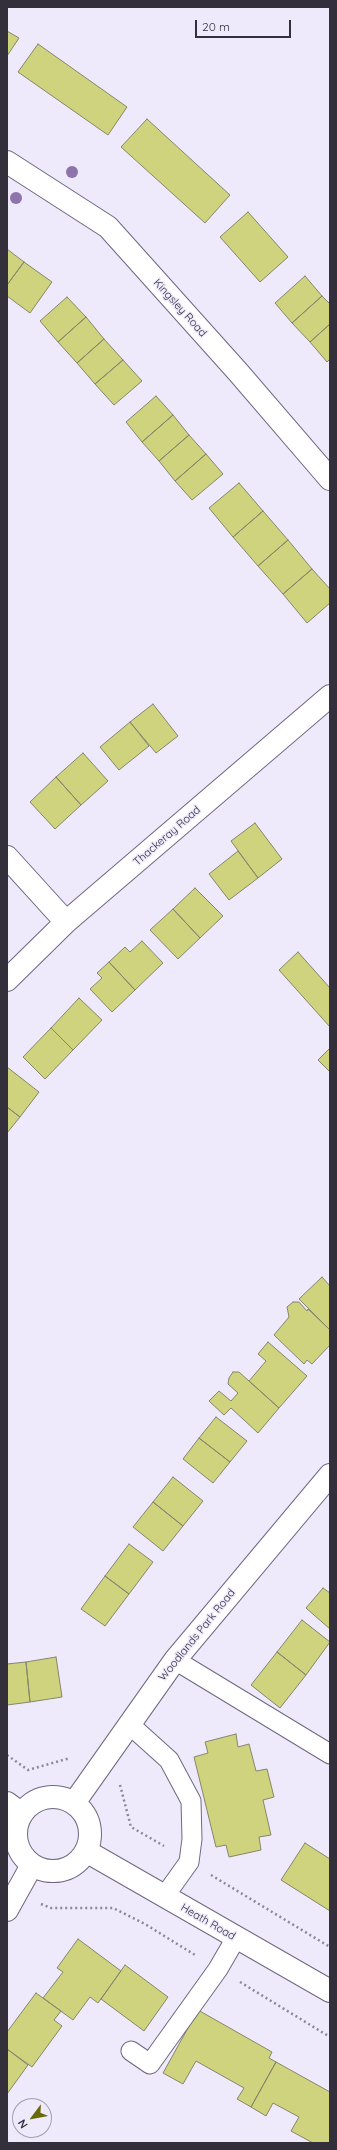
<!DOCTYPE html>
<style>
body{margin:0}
#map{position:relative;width:337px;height:2150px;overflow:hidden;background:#eee9fb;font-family:Quicksand,sans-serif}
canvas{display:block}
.frame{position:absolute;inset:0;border:8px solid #33303b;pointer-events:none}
.north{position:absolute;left:12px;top:2098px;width:40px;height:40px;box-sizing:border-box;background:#eee9fb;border:1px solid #a39fae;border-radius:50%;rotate:238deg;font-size:11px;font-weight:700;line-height:16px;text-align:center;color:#33303b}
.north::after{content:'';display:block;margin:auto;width:14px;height:18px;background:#686a08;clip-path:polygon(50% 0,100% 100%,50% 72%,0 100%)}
.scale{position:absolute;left:195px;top:20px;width:96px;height:18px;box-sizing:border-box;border:2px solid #33303b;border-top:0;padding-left:5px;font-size:12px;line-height:14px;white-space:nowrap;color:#33303b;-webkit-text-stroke:3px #eee9fb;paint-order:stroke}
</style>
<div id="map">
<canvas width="337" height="2150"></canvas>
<div class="frame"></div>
<div class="north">N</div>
<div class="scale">20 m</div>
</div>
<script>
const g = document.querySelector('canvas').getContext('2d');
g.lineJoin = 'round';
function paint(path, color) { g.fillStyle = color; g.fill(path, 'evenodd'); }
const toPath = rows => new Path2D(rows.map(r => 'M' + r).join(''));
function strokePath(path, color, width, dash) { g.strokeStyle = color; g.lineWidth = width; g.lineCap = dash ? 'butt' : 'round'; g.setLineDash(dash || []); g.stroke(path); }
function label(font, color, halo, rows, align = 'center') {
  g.font = font + ' Quicksand,sans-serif'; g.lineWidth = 3; g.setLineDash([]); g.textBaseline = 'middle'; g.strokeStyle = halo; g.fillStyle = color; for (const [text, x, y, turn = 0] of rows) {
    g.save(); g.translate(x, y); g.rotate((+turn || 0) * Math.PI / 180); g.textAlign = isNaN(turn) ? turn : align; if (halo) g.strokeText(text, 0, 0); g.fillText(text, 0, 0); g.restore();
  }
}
const building = toPath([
 [7,31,19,38,7,56,7,31],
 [38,44,127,107,108,135,18,72,38,44],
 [147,119,230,195,205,223,121,147,147,119],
 [248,212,288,257,260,282,220,237,248,212],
 [7,249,24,262,7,285,7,249],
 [24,262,52,282,30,313,7,296,7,285,24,262],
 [305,276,322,296,292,323,275,303,305,276],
 [322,296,330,304,330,324,310,342,292,323,322,296],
 [67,297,86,317,58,342,40,321,67,297],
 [86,317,104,339,77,363,58,342,86,317],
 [330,324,330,359,327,362,310,342,330,324],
 [104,339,123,360,95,384,77,363,104,339],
 [123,360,142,381,114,405,95,384,123,360],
 [156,396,173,415,142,442,126,422,156,396],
 [173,415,189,435,159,461,142,442,173,415],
 [189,435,206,454,175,481,159,461,189,435],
 [206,454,223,474,192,500,175,481,206,454],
 [239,483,263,511,233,537,209,508,239,483],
 [263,511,288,540,258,566,233,537,263,511],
 [288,540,312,569,283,594,258,566,288,540],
 [312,569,330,589,330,603,307,623,283,594,312,569],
 [153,704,178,736,156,753,130,722,153,704],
 [130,722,149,746,119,770,100,747,130,722],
 [83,753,108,781,81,805,56,777,83,753],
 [56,777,81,805,55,829,30,802,56,777],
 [255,823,282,859,258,878,231,841,255,823],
 [238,851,258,878,229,900,209,874,238,851],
 [195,888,223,916,200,938,173,909,195,888],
 [173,909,200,938,178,959,150,930,173,909],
 [142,941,163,963,135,990,109,962,125,947,130,952,142,941],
 [298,952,330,988,330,1027,279,970,298,952],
 [109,962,135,990,112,1012,90,989,102,978,97,973,109,962],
 [79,998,102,1020,73,1050,51,1028,79,998],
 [51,1028,73,1050,45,1079,23,1057,51,1028],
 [330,1048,330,1072,318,1060,330,1048],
 [7,1067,39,1092,20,1117,7,1107,7,1067],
 [7,1107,20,1117,7,1133,7,1107],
 [322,1277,330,1286,330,1330,299,1299,322,1277],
 [293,1302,299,1302,307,1311,308,1309,330,1330,330,1345,312,1364,307,1360,304,1364,274,1335,289,1317,287,1307,293,1302],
 [268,1342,307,1376,279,1408,249,1381,266,1361,258,1354,268,1342],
 [233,1372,239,1372,279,1408,258,1433,231,1408,224,1415,209,1401,219,1391,231,1401,238,1393,228,1384,229,1378,233,1372],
 [216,1417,247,1441,230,1462,199,1438,216,1417],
 [199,1438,230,1462,213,1483,183,1459,199,1438],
 [173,1477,203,1501,183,1526,153,1502,173,1477],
 [153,1502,183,1526,163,1551,133,1527,153,1502],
 [129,1544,153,1562,129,1594,105,1576,129,1544],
 [105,1576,129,1594,105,1626,81,1609,105,1576],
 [323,1588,330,1593,330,1629,306,1608,323,1588],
 [302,1620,330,1642,306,1675,277,1652,302,1620],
 [277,1652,306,1675,280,1708,251,1685,277,1652],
 [56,1657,62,1697,30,1702,26,1662,56,1657],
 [26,1662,30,1702,7,1705,7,1664,26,1662],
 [236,1734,238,1747,249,1744,256,1771,267,1769,274,1797,263,1800,271,1835,259,1837,261,1850,229,1857,226,1845,216,1847,194,1757,208,1753,205,1742,236,1734],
 [305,1843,330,1859,330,1911,281,1880,305,1843],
 [78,1939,121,1971,98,2003,90,1997,73,2020,43,1998,63,1972,57,1968,78,1939],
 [125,1965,168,1997,144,2031,101,1999,125,1965],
 [36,1993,61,2011,54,2020,62,2026,32,2067,7,2049,7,2032,36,1993],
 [198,2010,272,2052,269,2058,276,2062,251,2107,237,2099,244,2088,196,2061,183,2084,163,2073,198,2010],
 [7,2049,28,2065,7,2094,7,2049],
 [276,2062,330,2092,330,2143,313,2143,291,2131,299,2117,273,2103,266,2116,251,2107,276,2062]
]);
paint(building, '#cfd37e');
strokePath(building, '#84866b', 1);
const service = toPath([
 [175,1660,330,1754],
 [129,1724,169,1760,191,1801,192,1839,189,1862,164,1897],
 [131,2051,150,2064,218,1969,236,1938]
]);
const minor = toPath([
 [7,162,108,227,238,372,330,479],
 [7,857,66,922],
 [7,980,66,922,330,696],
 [86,1851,330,1991]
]);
const tertiary = toPath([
 '16 1834a37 37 0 1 1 74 0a37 37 0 1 1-74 0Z',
 [7,1803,22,1814],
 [74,1803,175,1660,330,1475],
 [7,1910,32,1865]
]);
strokePath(service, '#6f6881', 21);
strokePath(minor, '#6f6881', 24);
strokePath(tertiary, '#6f6881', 24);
strokePath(toPath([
 [7,1755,28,1770,70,1758],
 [120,1785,131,1827,164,1846],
 [211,1875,330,1947],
 [41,1904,51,1908,113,1908,145,1924,195,1955],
 [240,1982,330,2037]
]), '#8c8897', 2.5, [2, 3]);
strokePath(service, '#fff', 19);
strokePath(minor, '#fff', 22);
strokePath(tertiary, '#fff', 22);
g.fillStyle = '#8d75ac';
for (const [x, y] of [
 [72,172],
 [16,198]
]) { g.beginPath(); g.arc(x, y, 6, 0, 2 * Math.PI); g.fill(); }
label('11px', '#33303b', '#eee9fb', [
 ["Kingsley Road",180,308,48],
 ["Thackeray Road",167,836,-41],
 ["Woodlands Park Road",197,1635,-51],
 ["Heath Road",208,1922,30]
]);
</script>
